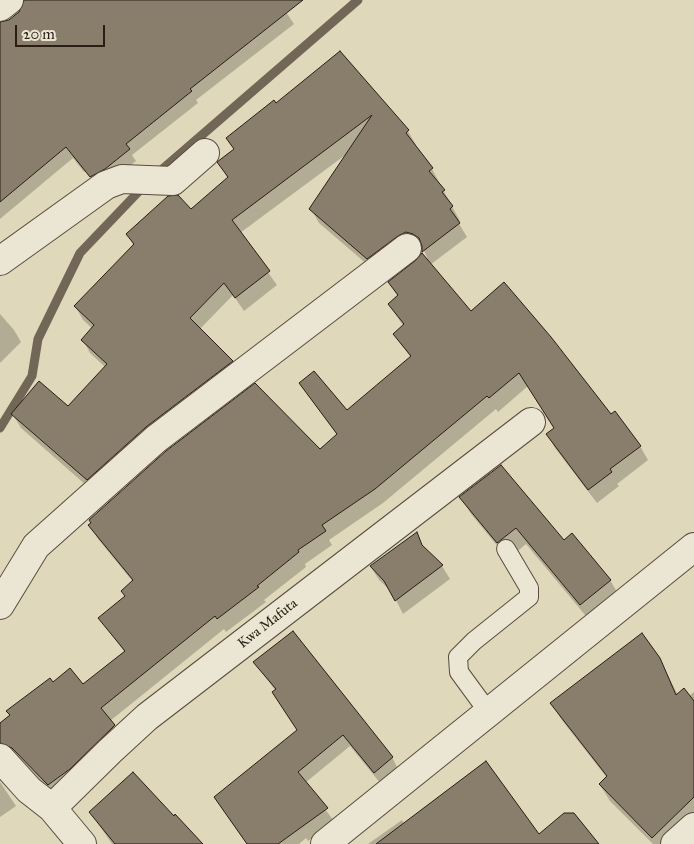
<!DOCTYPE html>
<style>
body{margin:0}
#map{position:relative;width:694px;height:844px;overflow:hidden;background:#e0d8bb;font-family:"IM FELL Great Primer",serif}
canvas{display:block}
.scale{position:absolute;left:15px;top:25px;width:90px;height:22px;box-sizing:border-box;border:2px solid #2a1d15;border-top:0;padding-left:6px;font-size:15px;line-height:18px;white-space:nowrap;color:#2a1d15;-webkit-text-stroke:4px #ebe6d3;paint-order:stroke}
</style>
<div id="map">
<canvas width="694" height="844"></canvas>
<div class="scale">20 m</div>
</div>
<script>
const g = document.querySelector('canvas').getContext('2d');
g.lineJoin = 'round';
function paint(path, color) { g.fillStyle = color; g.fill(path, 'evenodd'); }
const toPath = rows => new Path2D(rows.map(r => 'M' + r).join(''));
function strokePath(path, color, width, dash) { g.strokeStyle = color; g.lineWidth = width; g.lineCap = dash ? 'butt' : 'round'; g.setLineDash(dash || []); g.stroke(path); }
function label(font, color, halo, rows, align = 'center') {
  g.font = font + ' "IM FELL Great Primer",serif'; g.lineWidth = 5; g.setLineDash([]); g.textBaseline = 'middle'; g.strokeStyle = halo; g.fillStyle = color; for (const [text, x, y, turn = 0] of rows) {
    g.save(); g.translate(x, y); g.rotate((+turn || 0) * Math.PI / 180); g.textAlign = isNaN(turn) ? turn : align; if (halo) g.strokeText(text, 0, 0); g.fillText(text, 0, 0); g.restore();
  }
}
paint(toPath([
 [25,0,278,0,294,24,196,100,198,103,132,155,136,161,114,178,100,161,84,172,73,158,0,219,0,23,10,21,25,6],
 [340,53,408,131,416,145,414,146,432,169,460,221,458,222,467,237,430,265,471,313,611,416,640,446,648,460,617,484,619,486,597,503,555,448,547,434,555,429,528,386,498,412,496,409,383,503,329,540,332,545,305,564,306,567,264,600,266,602,226,632,224,629,110,721,122,740,57,798,21,761,0,759,0,725,11,716,8,711,53,684,83,686,125,653,100,618,126,597,133,582,98,539,90,526,320,450,337,435,301,384,346,412,411,358,394,335,404,327,389,305,398,297,389,283,429,262,423,248,413,246,376,272,319,223,311,209,348,153,240,233,277,285,244,311,233,295,200,329,232,362,240,375,95,493,21,428,13,415,69,408,105,367,90,353,83,340,93,329,83,320,75,306,134,246,127,234,191,211,228,179,219,163,235,150,228,138,276,105],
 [0,314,14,330,21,342,0,363],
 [461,497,610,580,620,597,590,621,526,544,508,559,471,514],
 [416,534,425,550,442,566,450,579,403,614,392,592,379,580,371,567],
 [659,658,678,695,689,696,694,692,694,832,679,844,653,844,610,801,600,785,607,778,561,719,552,704],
 [255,663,392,757,398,769,381,784,350,746,305,783,334,821,308,841,306,838,299,844,247,844,216,797,298,731,275,690],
 [133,774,192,835,198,844,112,844,90,812],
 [0,782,16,806,0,817],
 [402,820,404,824,539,835,597,844,368,844]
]), '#0003');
strokePath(toPath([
 [158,173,358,0],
 [0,428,32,376,38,339,80,253,144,186]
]), '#726757', 9);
const building = toPath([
 [24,0,303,0,190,89,192,91,126,144,130,149,105,169,90,177,66,147,0,202,0,22,9,20,19,12,24,0],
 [340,51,409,130,406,133,433,168,429,171,445,190,442,192,453,206,450,209,460,223,422,252,422,246,419,238,413,234,406,232,398,236,367,259,309,209,372,115,232,220,270,271,235,298,224,283,190,318,233,361,146,427,87,480,11,414,39,381,68,406,107,364,81,340,94,325,74,306,134,244,126,234,168,196,178,195,191,209,228,177,217,162,234,149,226,138,274,100,276,103,340,51],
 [422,253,471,311,504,282,551,337,611,414,615,411,641,446,610,469,612,472,588,490,546,434,554,428,519,373,489,398,487,396,375,489,322,525,326,531,298,550,299,552,257,586,259,587,217,619,215,616,101,708,115,725,70,769,48,785,12,748,0,743,0,723,10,715,6,711,50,678,53,682,70,668,83,684,125,651,98,618,125,596,121,591,133,580,88,525,91,523,89,520,166,451,255,383,320,449,337,434,299,383,314,371,347,410,411,356,393,334,404,324,388,304,398,295,388,282,416,260,422,253],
 [501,465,564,540,572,533,611,580,580,605,516,528,497,543,459,497,501,465],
 [417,532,422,545,443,565,395,601,384,581,370,566,417,532],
 [293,631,393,757,374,773,343,735,298,772,328,808,278,844,247,844,214,797,297,730,272,692,276,689,253,662,293,631],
 [642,633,660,658,676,695,684,688,694,701,694,797,652,838,599,784,607,776,550,703,642,633],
 [486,761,539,834,564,813,574,813,599,844,376,844,486,761],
 [133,772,174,816,175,814,203,844,115,844,89,812,133,772]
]);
paint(building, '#897e6b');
strokePath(building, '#2a1d15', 1);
const lane = toPath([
 [489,713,459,672,458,657,474,641,529,597,529,588,506,549]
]);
const street = toPath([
 [0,7,9,0],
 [0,261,106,185,122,179,173,181,205,153],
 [0,605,36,546,156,439,407,248],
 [0,758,29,790,52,808],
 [82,844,52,808,110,751,147,717,531,422],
 [325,844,694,547],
 [675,844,694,827]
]);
strokePath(lane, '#584c3e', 20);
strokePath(street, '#584c3e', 30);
strokePath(lane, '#ebe6d3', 18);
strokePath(street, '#ebe6d3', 28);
label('14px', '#2a1d15', '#ebe6d3', [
 ["Kwa Mafuta",268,624,-38]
]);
</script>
